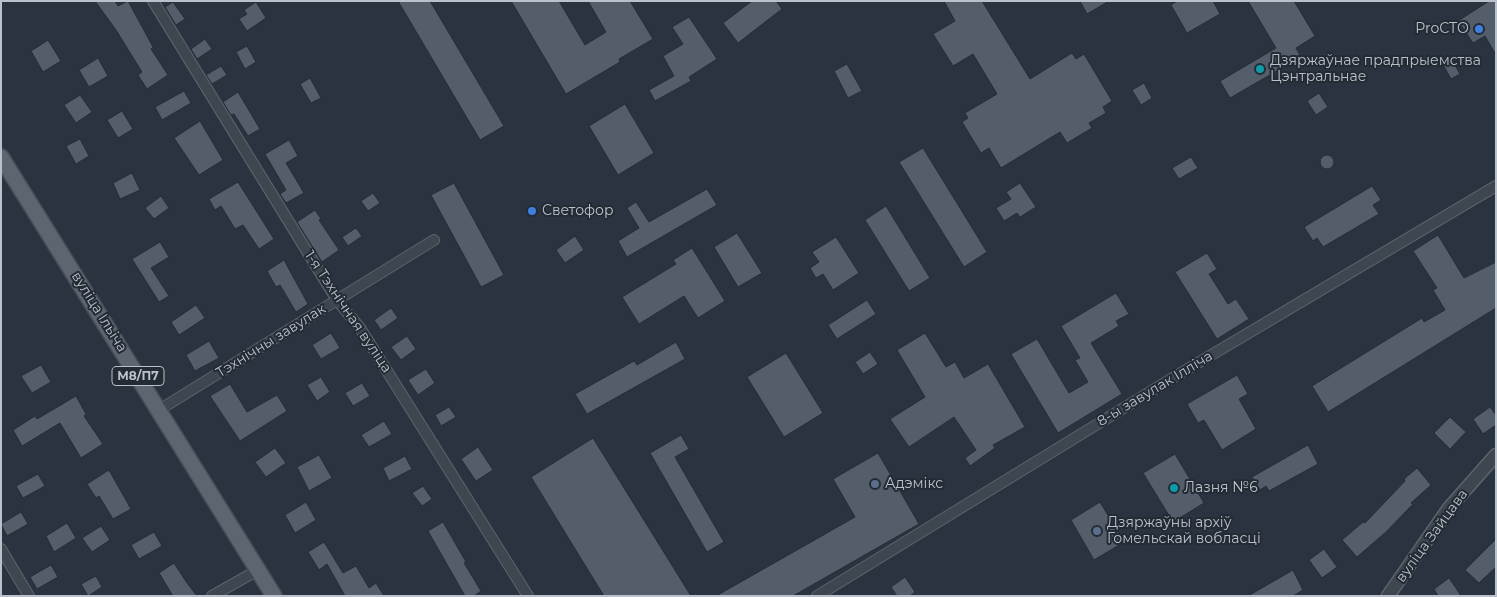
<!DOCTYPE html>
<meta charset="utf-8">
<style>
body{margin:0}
#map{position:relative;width:1497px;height:597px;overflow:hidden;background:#2a3440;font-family:Montserrat,sans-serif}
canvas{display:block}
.frame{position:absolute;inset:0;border:2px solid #bbc1ca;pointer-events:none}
</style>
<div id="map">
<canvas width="1497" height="597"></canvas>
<div class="frame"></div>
</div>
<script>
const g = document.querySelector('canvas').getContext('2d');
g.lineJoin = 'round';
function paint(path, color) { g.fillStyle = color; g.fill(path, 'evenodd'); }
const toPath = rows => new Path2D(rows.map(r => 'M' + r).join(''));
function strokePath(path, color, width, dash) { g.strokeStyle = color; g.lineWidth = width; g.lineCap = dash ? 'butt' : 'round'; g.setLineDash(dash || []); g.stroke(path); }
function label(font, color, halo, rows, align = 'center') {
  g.font = font + ' Montserrat,sans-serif'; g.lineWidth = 4; g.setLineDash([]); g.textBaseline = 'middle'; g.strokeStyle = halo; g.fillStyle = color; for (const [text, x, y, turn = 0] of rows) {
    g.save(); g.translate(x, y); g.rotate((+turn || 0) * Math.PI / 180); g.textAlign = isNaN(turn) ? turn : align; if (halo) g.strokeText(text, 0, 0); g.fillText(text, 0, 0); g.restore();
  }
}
const building = toPath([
 [95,1,115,1,118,6,128,1,153,47,151,49,168,75,147,89,138,75,142,72,116,30,95,1],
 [398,1,430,1,504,126,480,140,398,1],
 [511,1,559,1,585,45,606,32,588,1,630,1,653,39,619,59,620,62,566,94,511,1],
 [752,1,776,1,782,9,738,43,723,23,752,1],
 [944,1,982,1,1030,79,1072,53,1076,59,1084,54,1112,101,1103,107,1106,113,1089,123,1092,128,1067,143,1060,132,1001,168,989,148,981,153,962,122,968,118,965,113,997,94,973,54,953,66,933,34,955,21,944,1],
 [1080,1,1109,1,1087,14,1080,1],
 [1177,1,1213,1,1220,14,1187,33,1171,5,1177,1],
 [1248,1,1294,1,1315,36,1296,48,1301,57,1230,98,1220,81,1276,48,1248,1],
 [1489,1,1496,1,1496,55,1485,36,1473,43,1458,21,1489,1],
 [173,2,185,19,176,25,165,7,173,2],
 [256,2,266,18,247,31,239,19,247,14,244,10,256,2],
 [689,17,717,59,689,77,691,81,655,101,649,90,674,76,663,56,683,44,672,27,689,17],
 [205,39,212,49,197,59,191,49,205,39],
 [48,40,61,61,43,72,31,51,48,40],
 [247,46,256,62,245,69,236,52,247,46],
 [1450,56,1460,74,1451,79,1441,61,1450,56],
 [98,58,108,76,89,87,79,70,98,58],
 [847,64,862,91,848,98,834,71,847,64],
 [221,66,227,75,212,84,206,75,221,66],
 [310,78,321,98,311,103,300,84,310,78],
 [1144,83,1152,98,1141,105,1132,90,1144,83],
 [184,91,191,103,162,120,155,107,184,91],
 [238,92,260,129,248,136,234,114,231,115,223,102,238,92],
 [1319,93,1328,107,1316,115,1307,101,1319,93],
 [80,95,92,112,76,123,64,105,80,95],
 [625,104,654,153,618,175,589,126,625,104],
 [122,111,133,129,118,138,107,120,122,111],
 [200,121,223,160,199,175,174,138,200,121],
 [80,139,89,156,76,164,66,146,80,139],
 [289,140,298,156,286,163,304,193,286,203,280,194,286,190,265,154,289,140],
 [923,148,987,252,964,267,899,162,923,148],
 '1320 162a7 7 0 1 1 14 0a7 7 0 1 1-14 0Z',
 [1191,157,1198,168,1179,179,1172,168,1191,157],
 [132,173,140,190,120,199,113,183,132,173],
 [238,182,274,239,259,249,243,225,235,229,221,206,215,210,209,199,238,182],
 [454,183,504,275,481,287,431,195,454,183],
 [1020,183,1036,207,1020,217,1017,213,1004,221,996,208,1011,199,1006,192,1020,183],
 [1372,186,1381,200,1373,205,1379,214,1323,247,1317,238,1313,241,1304,227,1372,186],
 [707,189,717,205,627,257,618,241,639,228,627,208,636,202,649,222,707,189],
 [373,193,380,203,368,211,361,201,373,193],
 [161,196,169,208,154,219,145,208,161,196],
 [886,206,930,278,909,291,865,220,886,206],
 [315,210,321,219,319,220,339,250,322,262,297,222,315,210],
 [356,228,362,236,348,246,342,237,356,228],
 [737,233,762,273,738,287,714,247,737,233],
 [1438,235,1464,278,1496,262,1496,308,1328,412,1312,386,1422,318,1424,322,1445,310,1433,290,1437,288,1413,251,1438,235],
 [575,236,584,250,565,263,556,250,575,236],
 [836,237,859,273,833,290,823,274,816,278,810,268,819,262,812,252,836,237],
 [160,242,169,257,151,268,169,296,159,302,132,259,160,242],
 [692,248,725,301,698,318,684,296,639,324,622,297,676,264,673,260,692,248],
 [1207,253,1217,269,1209,274,1228,304,1236,299,1249,319,1217,339,1175,272,1207,253],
 [284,260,308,304,296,312,280,285,276,287,267,271,284,260],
 [1116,293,1129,314,1116,321,1119,326,1091,343,1122,394,1058,433,1011,354,1037,339,1069,393,1088,382,1075,360,1080,358,1061,326,1116,293],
 [867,300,876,314,837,339,828,325,867,300],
 [196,305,205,318,179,335,171,322,196,305],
 [391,308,398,318,381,330,374,320,391,308],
 [331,333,340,348,321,359,312,345,331,333],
 [925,333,946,367,955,362,964,378,988,364,1025,427,993,445,995,448,970,466,965,458,976,450,954,417,909,447,890,419,925,397,897,350,925,333],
 [407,336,416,349,401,360,391,347,407,336],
 [209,341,219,358,195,371,186,355,209,341],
 [676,342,685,359,587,414,575,394,634,361,637,365,676,342],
 [870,352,878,364,863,374,855,362,870,352],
 [786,353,823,413,784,437,747,377,786,353],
 [41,365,51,382,32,393,21,376,41,365],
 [426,369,435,383,418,395,408,380,426,369],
 [1237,375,1248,394,1239,399,1256,429,1222,450,1204,420,1198,423,1187,404,1237,375],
 [321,377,330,392,317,401,307,385,321,377],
 [362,383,370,396,353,406,345,393,362,383],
 [230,384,247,412,277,395,287,411,240,441,210,396,230,384],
 [76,396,86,414,84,416,103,444,81,458,60,423,22,446,13,430,35,416,37,419,76,396],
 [449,407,456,417,441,426,435,415,449,407],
 [1490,407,1496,415,1496,425,1483,434,1473,419,1490,407],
 [1450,417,1466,432,1450,449,1434,433,1450,417],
 [384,421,392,434,369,447,361,435,384,421],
 [681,435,689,449,675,457,724,542,707,552,650,453,681,435],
 [593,438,691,596,604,596,588,570,531,477,593,438],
 [1308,445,1318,464,1269,491,1266,486,1260,490,1252,477,1308,445],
 [478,447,493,470,476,481,461,459,478,447],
 [275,448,286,463,266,477,255,462,275,448],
 [878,453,919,524,793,596,716,596,855,517,833,479,878,453],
 [1175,454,1204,503,1173,522,1143,473,1175,454],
 [319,455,332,478,309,491,297,467,319,455],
 [405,456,412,469,389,481,383,468,405,456],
 [1417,468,1431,485,1411,503,1413,504,1386,532,1357,557,1342,540,1363,522,1365,523,1405,481,1404,479,1417,468],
 [109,470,131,509,113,519,99,496,96,498,87,484,109,470],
 [38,474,45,486,23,498,16,486,38,474],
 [423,486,432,499,422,506,412,493,423,486],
 [306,502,316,520,295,533,285,515,306,502],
 [1100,502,1124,542,1094,560,1071,520,1100,502],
 [21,512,28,524,7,536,1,524,21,512],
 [443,522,466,562,464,563,481,591,474,596,465,596,428,531,443,522],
 [67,523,76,538,54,552,46,536,67,523],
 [101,526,110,540,92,552,82,538,101,526],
 [154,532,162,546,139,559,131,545,154,532],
 [1496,539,1496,567,1479,583,1465,570,1496,539],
 [324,542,343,573,356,566,369,588,376,583,384,596,345,596,327,564,319,570,308,552,324,542],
 [1324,549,1337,567,1322,578,1309,560,1324,549],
 [174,563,187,583,197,596,173,596,159,573,174,563],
 [51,565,58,577,37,589,30,577,51,565],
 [1293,570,1303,590,1293,596,1248,596,1293,570],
 [96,576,102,587,88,596,81,584,96,576],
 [905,577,915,592,910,596,897,596,891,587,905,577],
 [1449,578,1456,588,1461,596,1438,596,1434,589,1449,578]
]);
paint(building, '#545d6a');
strokePath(building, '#252d37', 1);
const minor = toPath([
 [153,1,337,300,360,328,528,596],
 [159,410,434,240],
 [1,549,29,596],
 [212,596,258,570],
 [817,596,1171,379,1496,186]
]);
const tertiary = toPath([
 [1388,596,1449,508,1496,455]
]);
const primary = toPath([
 [1,157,274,596]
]);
strokePath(minor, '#5c646d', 12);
strokePath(tertiary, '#5c646d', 15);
strokePath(primary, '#484f59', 18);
strokePath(minor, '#3e4650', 10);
strokePath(tertiary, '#3e4650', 12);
strokePath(primary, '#5c6570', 15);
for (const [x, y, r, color] of [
 [1479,29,5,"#3f7fe0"],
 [1260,69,5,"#0f9aa8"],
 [532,211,5,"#3f7fe0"],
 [875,484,5,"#5c6f8a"],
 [1174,488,5,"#0f9aa8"],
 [1097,531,5,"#5c6f8a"]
]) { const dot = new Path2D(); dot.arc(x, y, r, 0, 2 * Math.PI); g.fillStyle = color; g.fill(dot); strokePath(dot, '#232b35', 2); }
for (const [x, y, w] of [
 [138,376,52]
]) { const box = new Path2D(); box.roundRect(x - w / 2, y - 9.5, w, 19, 4); g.fillStyle = '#232b35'; g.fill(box); strokePath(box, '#bbc1ca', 1); }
label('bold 12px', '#bbc1ca', null, [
 ["М8/П7",138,376]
]);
label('14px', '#bbc1ca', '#232b35', [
 ["ProСТО",1469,29,"right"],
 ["Дзяржаўнае прадпрыемства",1270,61],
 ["Цэнтральнае",1270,77],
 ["Светофор",542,211],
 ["Адэмікс",885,484],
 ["Лазня №6",1184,488],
 ["Дзяржаўны архіў",1107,523],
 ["Гомельскай вобласці",1107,539]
], 'left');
label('14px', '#bbc1ca', '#232b35', [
 ["вуліца Ільіча",99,312,58],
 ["1-я Тэхнічная вуліца",348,312,56],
 ["Тэхнічны завулак",271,341,-32],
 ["8-ы завулак Ілліча",1155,389,-31],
 ["вуліца Зайцава",1432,536,-54]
]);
</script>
